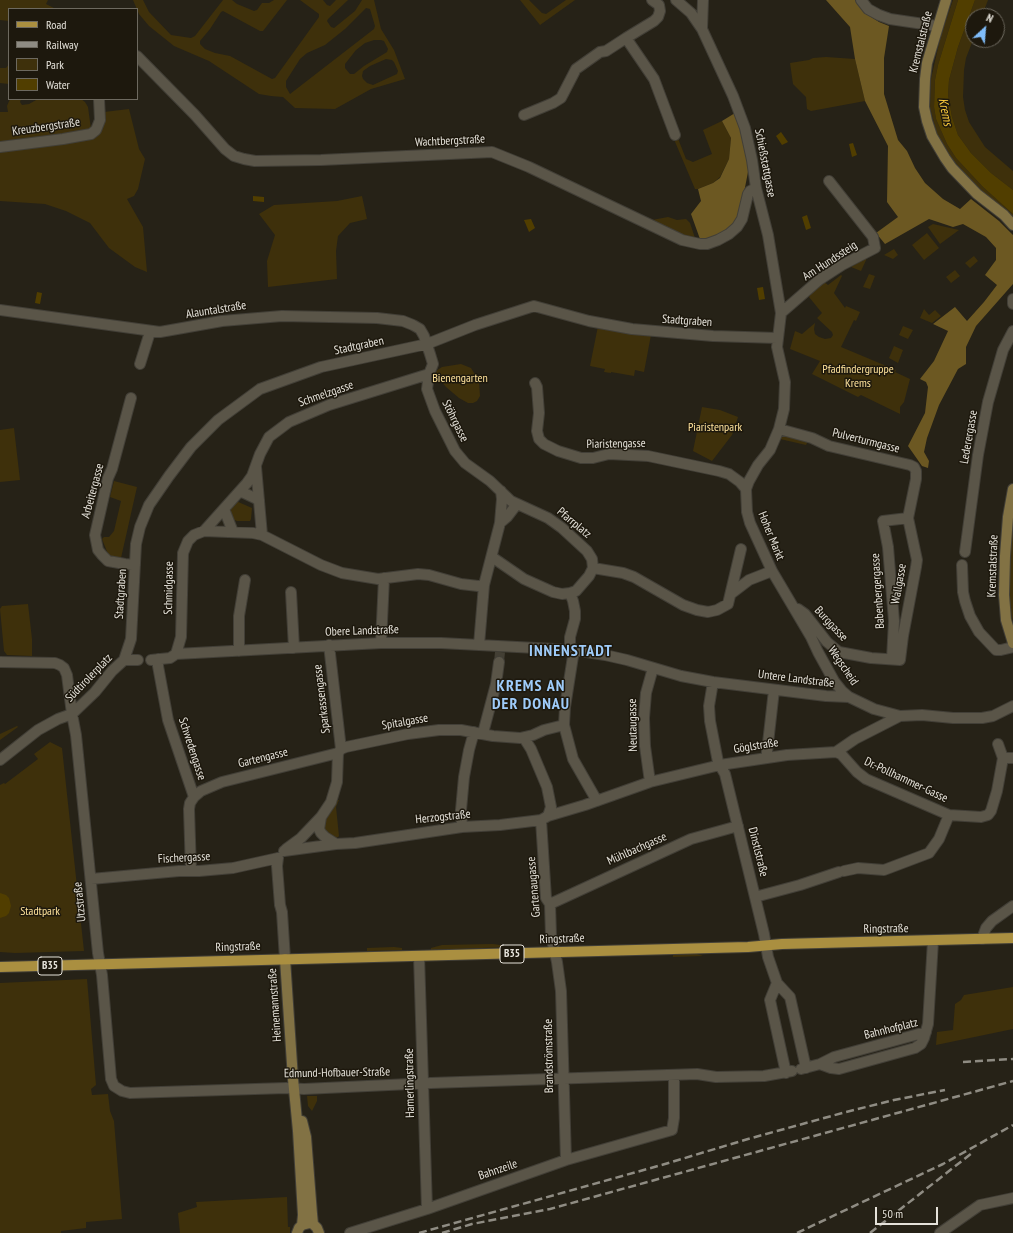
<!DOCTYPE html>
<meta charset="utf-8">
<style>
body{margin:0}
#map{position:relative;width:1013px;height:1233px;overflow:hidden;background:#262217;font-family:"PT Sans Narrow",sans-serif}
canvas{display:block}
.legend{position:absolute;left:8px;top:8px;width:130px;height:92px;box-sizing:border-box;background:#1d180d;border:1px solid #6d695f;margin:0;padding:5px 7px;list-style:none;font-size:12px;color:#e5e2da}
.legend li{display:flex;align-items:center;gap:8px;height:20px}
.legend b{width:20px;border:1px solid #6d695f}
.north{position:absolute;left:965px;top:8px;width:40px;height:40px;box-sizing:border-box;background:#1d180d;border:1px solid #6d695f;border-radius:50%;rotate:26deg;font-size:11px;font-weight:700;line-height:16px;text-align:center;color:#e5e2da}
.north::after{content:'';display:block;margin:auto;width:14px;height:18px;background:#80bdfa;clip-path:polygon(50% 0,100% 100%,50% 72%,0 100%)}
.scale{position:absolute;left:875px;top:1207px;width:63px;height:18px;box-sizing:border-box;border:2px solid #e5e2da;border-top:0;padding-left:5px;font-size:12px;line-height:14px;white-space:nowrap;color:#e5e2da;-webkit-text-stroke:3px #1d180d;paint-order:stroke}
</style>
<div id="map">
<canvas width="1013" height="1233"></canvas>
<ul class="legend">
<li><b style="height:5px;background:#aa8f40"></b>Road</li>
<li><b style="height:5px;background:#8f8c83"></b>Railway</li>
<li><b style="height:11px;background:#3e300b"></b>Park</li>
<li><b style="height:11px;background:#513e00"></b>Water</li>
</ul>
<div class="north">N</div>
<div class="scale">50 m</div>
</div>
<script>
const g = document.querySelector('canvas').getContext('2d');
g.lineJoin = 'round';
function paint(path, color) { g.fillStyle = color; g.fill(path, 'evenodd'); }
const toPath = rows => new Path2D(rows.map(r => 'M' + r).join(''));
function strokePath(path, color, width, dash) { g.strokeStyle = color; g.lineWidth = width; g.lineCap = dash ? 'butt' : 'round'; g.setLineDash(dash || []); g.stroke(path); }
function label(font, color, halo, rows, align = 'center') {
  g.font = font + ' "PT Sans Narrow",sans-serif'; g.lineWidth = 3; g.setLineDash([]); g.textBaseline = 'middle'; g.strokeStyle = halo; g.fillStyle = color; for (const [text, x, y, turn = 0] of rows) {
    g.save(); g.translate(x, y); g.rotate((+turn || 0) * Math.PI / 180); g.textAlign = isNaN(turn) ? turn : align; if (halo) g.strokeText(text, 0, 0); g.fillText(text, 0, 0); g.restore();
  }
}
paint(toPath([
 [0,0,48,0,46,4,56,9,9,9,9,21,0,20],
 [133,0,143,0,149,12,171,35,191,38,195,36,223,0,232,0,237,4,254,11,257,10,262,3,269,3,274,0,287,0,263,31,260,31,223,11,221,12,210,29,200,41,200,44,205,49,215,53,230,56,272,79,275,78,319,17,319,14,300,0,323,0,327,5,330,6,336,0,348,0,328,19,327,21,331,27,334,28,355,11,362,0,374,0,381,29,394,50,405,79,371,89,335,109,295,108,283,97,271,96,259,94,209,61,174,46,149,26,139,14],
 [366,8,370,9,375,26,374,29,290,94,286,87,286,81,300,59,307,53,325,45,345,29],
 [374,40,381,40,384,41,388,49,387,52,364,66,354,74,350,74,345,68,345,64,356,50,365,43],
 [386,59,392,60,394,62,398,71,397,74,373,85,367,83,363,79,362,76,363,71,370,66],
 [520,0,529,0,542,13,546,14,566,0,575,0,540,25],
 [953,0,958,0,938,65,935,80,934,107,936,119,947,144,956,158,983,187,1013,214,1013,217,980,190,953,160,937,134,933,119,930,107,931,79,941,35],
 [975,0,988,0,982,16,973,16,973,40,966,58,964,70,963,97,965,110,969,122,985,147,1013,171,1013,190,991,173,971,153,958,135,952,117,948,95,949,80,958,47],
 [826,57,855,59,865,101,811,111,807,109,806,97,793,84,790,63,809,60,813,58],
 [9,64,9,84,0,83,0,68,6,68],
 [10,99,21,99,20,102,22,105,29,104,38,99,81,99,85,102,88,107,91,129,89,132,0,144,0,112,8,112,7,106],
 [129,109,139,149,145,159,138,189,134,196,127,199,143,227,147,272,135,267,109,248,90,223,66,211,45,204,0,201,0,150,99,131,103,127,104,121,104,112],
 [722,121,731,138,729,159,720,177,713,183,698,189,695,189,673,137,677,136,686,159,693,162,712,154,703,130],
 [362,196,367,219,350,223,338,236,336,251,337,279,268,287,267,261,275,235,259,214,274,205,337,201],
 [668,217,677,220,686,219,690,223,695,238,689,238,652,220],
 [933,224,959,230,940,244,928,227],
 [927,233,939,248,924,260,912,245],
 [894,249,898,255,893,259,884,255],
 [974,256,978,261,970,268,965,263],
 [867,258,861,271,851,267,859,262],
 [955,270,960,276,951,283,946,277],
 [869,274,875,276,870,289,863,287],
 [841,275,842,276,834,293,845,308,846,306,860,312,856,321,854,320,841,347,896,370,895,372,910,379,904,402,900,407,900,414,861,395,858,397,812,374,820,361,790,349,795,331,802,334,815,323,814,329,815,334,819,337,825,339,831,338,833,335,832,332,817,318,822,313,809,297,814,288,823,281,828,285],
 [924,309,929,315,935,310,941,316,932,323,920,318],
 [598,326,651,335,644,372,635,370,634,376,611,372,611,373,604,372,605,369,590,366],
 [903,326,913,330,908,339,899,335],
 [894,346,903,350,898,363,889,358],
 [461,364,471,368,479,381,480,396,477,401,473,403,468,403,459,398,446,387,436,375,436,371,442,367],
 [702,407,720,410,738,417,732,435,712,461,693,451],
 [14,428,20,480,0,482,0,430],
 [785,434,808,441,806,445,780,439],
 [114,481,137,487,121,558,111,557,108,554,102,539,104,537,109,537,114,531,121,501,110,497],
 [236,501,252,508,251,519,250,521,237,521,232,519,229,508],
 [1013,516,1013,622,1010,609,1009,594,1010,557],
 [28,604,32,639,32,656,7,655,4,651,0,609,2,606],
 [17,726,18,727,0,740,0,734],
 [50,742,62,748,84,951,15,953,0,952,0,785,4,783,5,784,38,759,34,754],
 [338,800,339,800,336,807,339,836,338,837,335,838,324,832,323,824],
 [493,944,508,946,508,947,431,950,431,948,442,945],
 [394,947,402,948,402,950,367,951,367,948],
 [673,954,697,954,703,956,673,957],
 [87,979,96,1085,91,1089,92,1095,108,1094,110,1111,114,1121,122,1219,86,1222,86,1228,61,1231,61,1233,0,1233,0,983],
 [1013,987,1013,1029,936,1045,937,1032,953,1030,955,1004,961,1000,964,995],
 [307,1096,317,1096,317,1101,312,1111,308,1106],
 [287,1197,288,1227,290,1227,290,1233,180,1233,178,1213,197,1207,196,1202]
]), '#3e300b');
paint(toPath([
 [826,0,855,0,865,13,879,22,889,26,884,58,884,94,898,140,907,151,915,168,925,183,943,199,960,209,971,199,999,221,1013,235,1013,284,976,326,966,347,966,364,958,369,939,405,927,438,924,452,929,461,928,468,922,466,908,446,925,413,928,387,926,382,920,379,934,361,948,331,933,324,955,307,967,321,984,302,997,285,985,275,996,260,996,248,986,237,963,224,953,227,929,219,885,244,876,233,898,217,887,202,888,146,865,101,855,59,850,27],
 [735,113,741,130,748,162,748,172,740,213,731,227,717,236,706,240,700,239,691,214,701,201,698,189,713,183,720,178,729,159,731,138,722,121]
]), '#6c5822');
paint(toPath([
 [958,0,975,0,958,47,949,80,948,95,952,117,958,135,971,153,991,173,1013,190,1013,214,983,187,956,158,947,144,936,119,934,107,935,80,938,65],
 [781,132,788,142,782,145,776,136],
 [853,143,857,155,852,157,849,144],
 [253,196,264,197,264,202,253,201],
 [807,215,811,228,806,230,802,217],
 [531,219,535,228,529,232,524,220],
 [763,287,765,299,759,300,757,288],
 [37,292,42,293,40,304,35,303],
 [0,893,6,895,9,898,11,906,9,913,6,916,0,918]
]), '#513e00');
strokePath(toPath([
 [499,662,500,652]
]), '#433f34', 10, [10, 5]);
const street = toPath([
 [676,0,691,13,702,29],
 [703,0,702,29,733,96,745,128,752,160,756,188,768,235,781,313,777,347,785,382,784,409,779,429,770,450,758,465,749,481,746,489,747,512,750,523,772,571,811,637,818,652,834,681,842,691,849,697],
 [861,0,868,9,879,15,890,19,937,26],
 [626,38,654,79,675,135],
 [137,56,195,115,225,149,234,156,244,159,255,161,321,160,492,152,529,167,682,240,700,244,707,244,718,240,729,234,737,227,742,219,748,194,750,191,756,188],
 [524,115,553,103,561,98,576,69,600,52,606,51,626,38,654,21,658,17,660,11,659,5,652,0],
 [0,147,63,139,91,134,96,130,100,120,99,99],
 [1013,299,1013,304],
 [0,310,160,332,222,321,282,316,377,318,403,321,413,325,420,329,424,336,430,354,433,364,429,374,427,389,435,411,455,451,465,463,490,481,511,501,548,518,562,528,587,551,592,559,593,568,589,576,576,591,570,593],
 [781,313,819,280,842,265,875,248,873,237,829,181],
 [140,364,150,332],
 [535,383,537,387,539,413,537,431,539,439,544,444,558,451,581,458,593,458,609,454,648,456,719,471,729,474,740,482,746,489],
 [131,398,112,469,108,478,95,535,98,550,102,555,108,561,125,564,135,565],
 [779,429,812,438,829,446,910,465,914,467,916,471,916,479,908,518,917,560,916,567,903,636,900,660,871,658,839,652,827,642,805,614,798,609],
 [256,467,262,535],
 [240,491,259,500],
 [224,509,233,532],
 [500,523,507,517,517,504],
 [204,531,247,483,252,476,260,454,269,437,289,422,329,405,429,374],
 [965,552,978,455,988,402,1003,350,1013,331],
 [492,557,524,579,553,592,562,594,570,593,573,601,575,611,575,619,570,637,570,645,574,650],
 [962,565,963,592,965,601,970,616,979,632,996,650,1001,650,1013,647],
 [593,568,623,573,634,577,683,605,697,610,708,612,717,610,728,604,741,549],
 [291,592,294,648],
 [732,593,749,580,772,571],
 [381,643,384,578],
 [329,645,341,749],
 [479,645,484,585,500,523,502,499,501,491],
 [574,650,565,707,564,725,573,759,597,801],
 [239,651,239,616,245,580],
 [176,654,181,637,183,553,188,541,194,535,204,531,253,533,262,535,321,565,342,573,378,579,418,574,429,575,461,584,478,586,484,585],
 [158,659,158,666,168,720,194,797],
 [892,659,894,621,888,547,883,521,908,518],
 [124,660,138,660],
 [151,660,170,658,176,654,381,643,441,643,574,650,605,655,627,660,681,676,713,682,826,696,849,697,874,709,900,716,922,715,953,718,982,718,993,716,1013,706],
 [0,662,55,663,60,665,64,668,67,675,72,714,76,735,98,953,102,975,111,1079,114,1086,122,1091,130,1093,286,1088,304,1089,431,1083,697,1074,716,1077,764,1076,792,1071],
 [713,682,709,706,710,721,718,762,725,774,764,934,768,957,777,983,790,997,806,1068],
 [483,733,496,684,499,662],
 [524,738,531,749,547,787,551,807,548,816],
 [836,752,841,754,857,772,866,779,949,815,981,817,988,815,991,811,997,791,1003,758,998,744],
 [767,758,767,752,774,690],
 [1003,758,1013,758],
 [0,760,38,730,58,719,72,714,95,692,112,671,124,660,131,639,136,544,140,527,149,505,169,476,191,447,218,420,260,389,321,367,427,344,475,325,534,306,589,321,632,329,713,336,777,338],
 [650,782,645,746,644,718,646,693,653,668],
 [321,817,319,829,321,833,325,837,336,844],
 [541,820,546,898,550,904,551,936,557,962,561,991,566,1160],
 [462,827,461,810,464,777,469,750,474,732],
 [286,849,301,838,321,817,331,802,337,782,338,753],
 [284,851,336,844,355,843,462,827,500,825,541,820,548,816,585,805,650,782,720,765,787,755,836,752,855,739,900,716],
 [278,858,277,866,280,905,282,912,285,959],
 [191,871,189,809,190,803,194,797,201,791,222,782,338,753,341,749,346,747,408,734,439,730,461,730,493,736,520,738,533,735,544,730,564,725],
 [844,871,858,868,884,870,929,853,939,839,949,815],
 [91,879,179,871,199,871,233,868,278,858],
 [755,897,800,885,839,872],
 [550,904,691,839,738,826],
 [982,939,986,928,992,921,1013,906],
 [419,956,427,1209],
 [777,983,770,1000,786,1073],
 [820,1064,831,1068,839,1069,915,1048,921,1044,924,1038,928,1024,933,941],
 [801,1069,820,1064,834,1057,926,1032],
 [350,1233,427,1209,566,1160,672,1130,674,1118,674,1076],
 [940,1233,980,1205,1013,1198]
]);
const secondary = toPath([
 [946,0,927,63,925,79,924,107,927,121,932,136,945,158,952,168,977,194,1004,215,1013,225],
 [1013,489,1008,517,1005,556,1004,595,1006,620,1013,643],
 [285,959,293,1079,298,1131,303,1215,302,1225],
 [302,1121,306,1137,312,1214,313,1224],
 [297,1233,299,1228,302,1225,310,1223,313,1224,317,1228,319,1233]
]);
const primary = toPath([
 [0,967,748,947,782,944,1013,938]
]);
strokePath(street, '#423f37', 12);
strokePath(secondary, '#423f37', 12);
strokePath(primary, '#423f37', 12);
strokePath(street, '#5a5548', 10);
strokePath(secondary, '#827244', 10);
strokePath(primary, '#aa8f40', 10);
strokePath(toPath([
 [963,1062,1013,1059],
 [419,1233,665,1164,748,1139,846,1112,894,1100,945,1090],
 [442,1233,472,1224,550,1209,1013,1081],
 [797,1233,943,1164,1013,1125],
 [870,1233,972,1153]
]), '#8f8c83', 2.5, [8, 4]);
for (const [x, y, w] of [
 [512,954,24],
 [50,966,24]
]) { const box = new Path2D(); box.roundRect(x - w / 2, y - 9, w, 18, 3); g.fillStyle = '#1d180d'; g.fill(box); strokePath(box, '#e5e2da', 1); }
label('bold 11px', '#e5e2da', null, [
 ["B35",512,954],
 ["B35",50,966]
]);
label('12px', '#e5e2da', '#1d180d', [
 ["Kremstalstraße",921,42,-76],
 ["Kreuzbergstraße",46,127,-8],
 ["Wachtbergstraße",450,141,-3],
 ["Schießstattgasse",765,163,79],
 ["Am Hundssteig",830,261,-33],
 ["Alauntalstraße",216,310,-9],
 ["Stadtgraben",687,321,4],
 ["Stadtgraben",359,346,-12],
 ["Schmelzgasse",326,394,-19],
 ["Stöhrgasse",455,421,64],
 ["Lederergasse",969,437,-80],
 ["Pulverturmgasse",866,441,14],
 ["Piaristengasse",616,444,-1],
 ["Arbeitergasse",93,491,-75],
 ["Pfarrplatz",574,523,40],
 ["Hoher Markt",771,536,68],
 ["Kremstalstraße",993,566,-88],
 ["Wallgasse",899,584,-80],
 ["Schmidgasse",169,588,-89],
 ["Babenbergergasse",878,591,-94],
 ["Stadtgraben",121,594,-86],
 ["Burggasse",831,624,47],
 ["Obere Landstraße",362,631,-2],
 ["Wegscheid",843,666,56],
 ["Südtirolerplatz",89,678,-46],
 ["Untere Landstraße",796,679,7],
 ["Sparkassengasse",322,699,-97],
 ["Spitalgasse",405,722,-10],
 ["Neutaugasse",633,725,-91],
 ["Göglstraße",756,746,-9],
 ["Schwedengasse",192,749,72],
 ["Gartengasse",263,758,-14],
 ["Dr.-Pollhammer-Gasse",906,780,25],
 ["Herzogstraße",443,817,-6],
 ["Mühlbachgasse",637,849,-24],
 ["Dinstlstraße",758,852,76],
 ["Fischergasse",184,858,-3],
 ["Gartenaugasse",534,887,-95],
 ["Utzstraße",80,902,-96],
 ["Ringstraße",886,929,-1],
 ["Ringstraße",562,939,-2],
 ["Ringstraße",238,947,-2],
 ["Heinemannstraße",275,1005,-94],
 ["Bahnhofplatz",891,1029,-14],
 ["Brandströmstraße",549,1056,-91],
 ["Edmund-Hofbauer-Straße",337,1073,-1],
 ["Hamerlingstraße",410,1083,-91],
 ["Bahnzeile",498,1170,-19]
]);
label('12px', '#fde19a', '#1d180d', [
 ["Pfadfindergruppe",858,370],
 ["Krems",858,384],
 ["Bienengarten",460,379],
 ["Piaristenpark",715,428],
 ["Stadtpark",40,912]
]);
label('italic 13px', '#f9c93c', '#1d180d', [
 ["Krems",945,112,78]
]);
g.letterSpacing = '1px';
label('bold 16px', '#9fccfa', '#1d180d', [
 ["INNENSTADT",571,651],
 ["KREMS AN",531,686],
 ["DER DONAU",531,704]
]);
g.letterSpacing = '0px';
</script>
